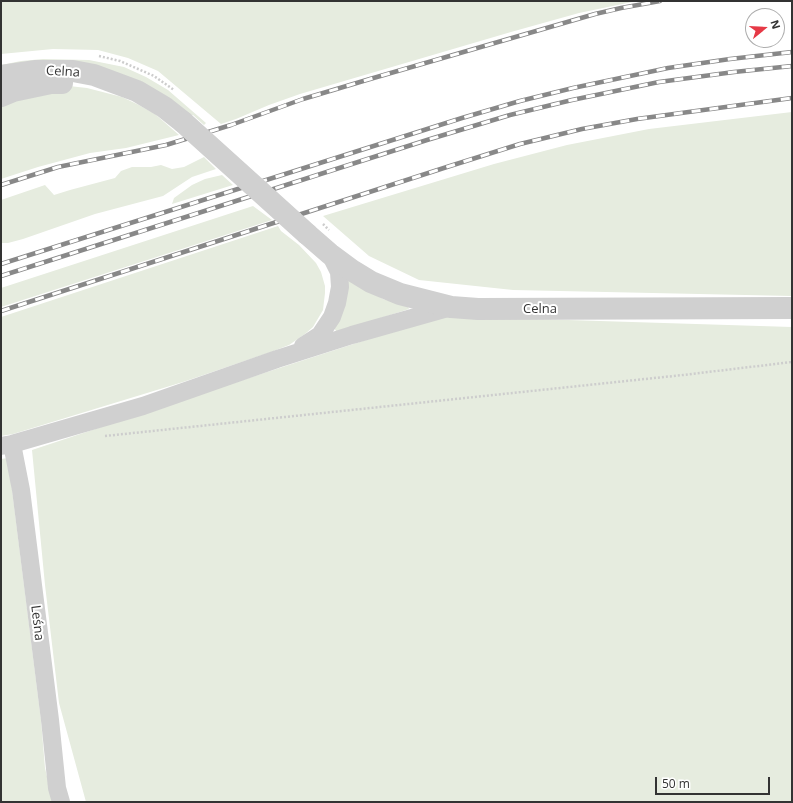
<!DOCTYPE html>
<meta charset="utf-8">
<style>
body{margin:0}
#map{position:relative;width:793px;height:803px;overflow:hidden;background:#fff;font-family:"Open Sans",sans-serif}
canvas{display:block}
.frame{position:absolute;inset:0;border:2px solid #333;pointer-events:none}
.north{position:absolute;left:745px;top:8px;width:40px;height:40px;box-sizing:border-box;background:#fff;border:1px solid #adadad;border-radius:50%;rotate:72deg;font-size:11px;font-weight:700;line-height:16px;text-align:center;color:#333}
.north::after{content:'';display:block;margin:auto;width:14px;height:18px;background:#e63946;clip-path:polygon(50% 0,100% 100%,50% 72%,0 100%)}
.scale{position:absolute;left:655px;top:777px;width:115px;height:18px;box-sizing:border-box;border:2px solid #333;border-top:0;padding-left:5px;font-size:12px;line-height:14px;white-space:nowrap;color:#333;-webkit-text-stroke:3px #fff;paint-order:stroke}
</style>
<div id="map">
<canvas width="793" height="803"></canvas>
<div class="frame"></div>
<div class="north">N</div>
<div class="scale">50 m</div>
</div>
<script>
const g = document.querySelector('canvas').getContext('2d');
g.lineJoin = 'round';
function paint(path, color) { g.fillStyle = color; g.fill(path, 'evenodd'); }
const toPath = rows => new Path2D(rows.map(r => 'M' + r).join(''));
function strokePath(path, color, width, dash) { g.strokeStyle = color; g.lineWidth = width; g.lineCap = dash ? 'butt' : 'round'; g.setLineDash(dash || []); g.stroke(path); }
function label(font, color, halo, rows, align = 'center') {
  g.font = font + ' "Open Sans",sans-serif'; g.lineWidth = 4; g.setLineDash([]); g.textBaseline = 'middle'; g.strokeStyle = halo; g.fillStyle = color; for (const [text, x, y, turn = 0] of rows) {
    g.save(); g.translate(x, y); g.rotate((+turn || 0) * Math.PI / 180); g.textAlign = isNaN(turn) ? turn : align; if (halo) g.strokeText(text, 0, 0); g.fillText(text, 0, 0); g.restore();
  }
}
paint(toPath([
 [1,1,637,1,579,13,511,32,300,94,269,105,236,119,221,124,158,71,128,58,98,50,53,49,1,54],
 [43,59,89,60,124,67,146,77,168,90,206,123,204,125,193,115,191,116,152,88,1,70,1,65,21,61],
 [69,86,87,88,122,97,139,105,155,114,179,135,126,148,90,153,38,167,1,179,1,101],
 [792,112,792,296,513,290,419,280,369,256,323,216,494,164,567,145,649,129],
 [204,157,216,169,192,177,163,196,95,214,23,239,8,243,1,243,1,200,45,185,54,195,70,190,115,178,121,171,132,167,151,167,161,165,172,169,184,167],
 [222,175,233,185,172,204,174,198,192,185,205,179],
 [253,206,272,220,1,307,1,288],
 [278,226,281,231,299,245,316,263,321,272,325,286,325,293,323,310,313,327,305,334,289,345,271,352,183,382,13,434,1,436,1,317],
 [345,278,383,299,408,307,409,309,337,332,333,327],
 [440,316,792,327,792,802,86,802,59,703,45,585,32,450,264,373],
 [8,458,41,720,45,768,53,802,1,802,1,459]
]), '#e6ecdf');
strokePath(toPath([
 [99,56,120,61,154,76,174,90],
 [105,436,683,375,792,362]
]), '#cdcdcd', 2.5, [2, 2]);
strokePath(toPath([
 [303,346,320,335,332,317,337,303,340,287,339,272,330,254],
 [12,444,21,490,50,720,57,788,61,802],
 [1,446,12,444,143,406,277,359,352,335,451,307]
]), '#d0d0d0', 18);
strokePath(toPath([
 [1,76,36,71,73,71,94,75,137,91,164,107,183,122],
 [1,96,13,91,51,83,62,83],
 [307,234,330,254,353,271,371,282,400,294,451,307,478,309,792,308]
]), '#d0d0d0', 22);
const rail = toPath([
 [1,185,58,167,166,145,231,125,303,99,370,79,595,14,621,8,660,1],
 [1,264,462,118,520,101,573,88,668,68,730,59,792,52],
 [1,276,427,140,510,115,572,100,659,82,734,72,792,66],
 [1,311,450,166,520,144,582,129,637,119,792,98]
]);
strokePath(rail, '#888', 4.5);
strokePath(rail, '#fff', 3, [9]);
strokePath(toPath([
 [323,224,329,230]
]), '#cdcdcd', 2.5, [2, 2]);
strokePath(toPath([
 [183,122,307,234]
]), '#d0d0d0', 22);
label('13px', '#333', '#fff', [
 ["Celna",63,72,3],
 ["Celna",540,309],
 ["Leśna",37,623,83]
]);
</script>
